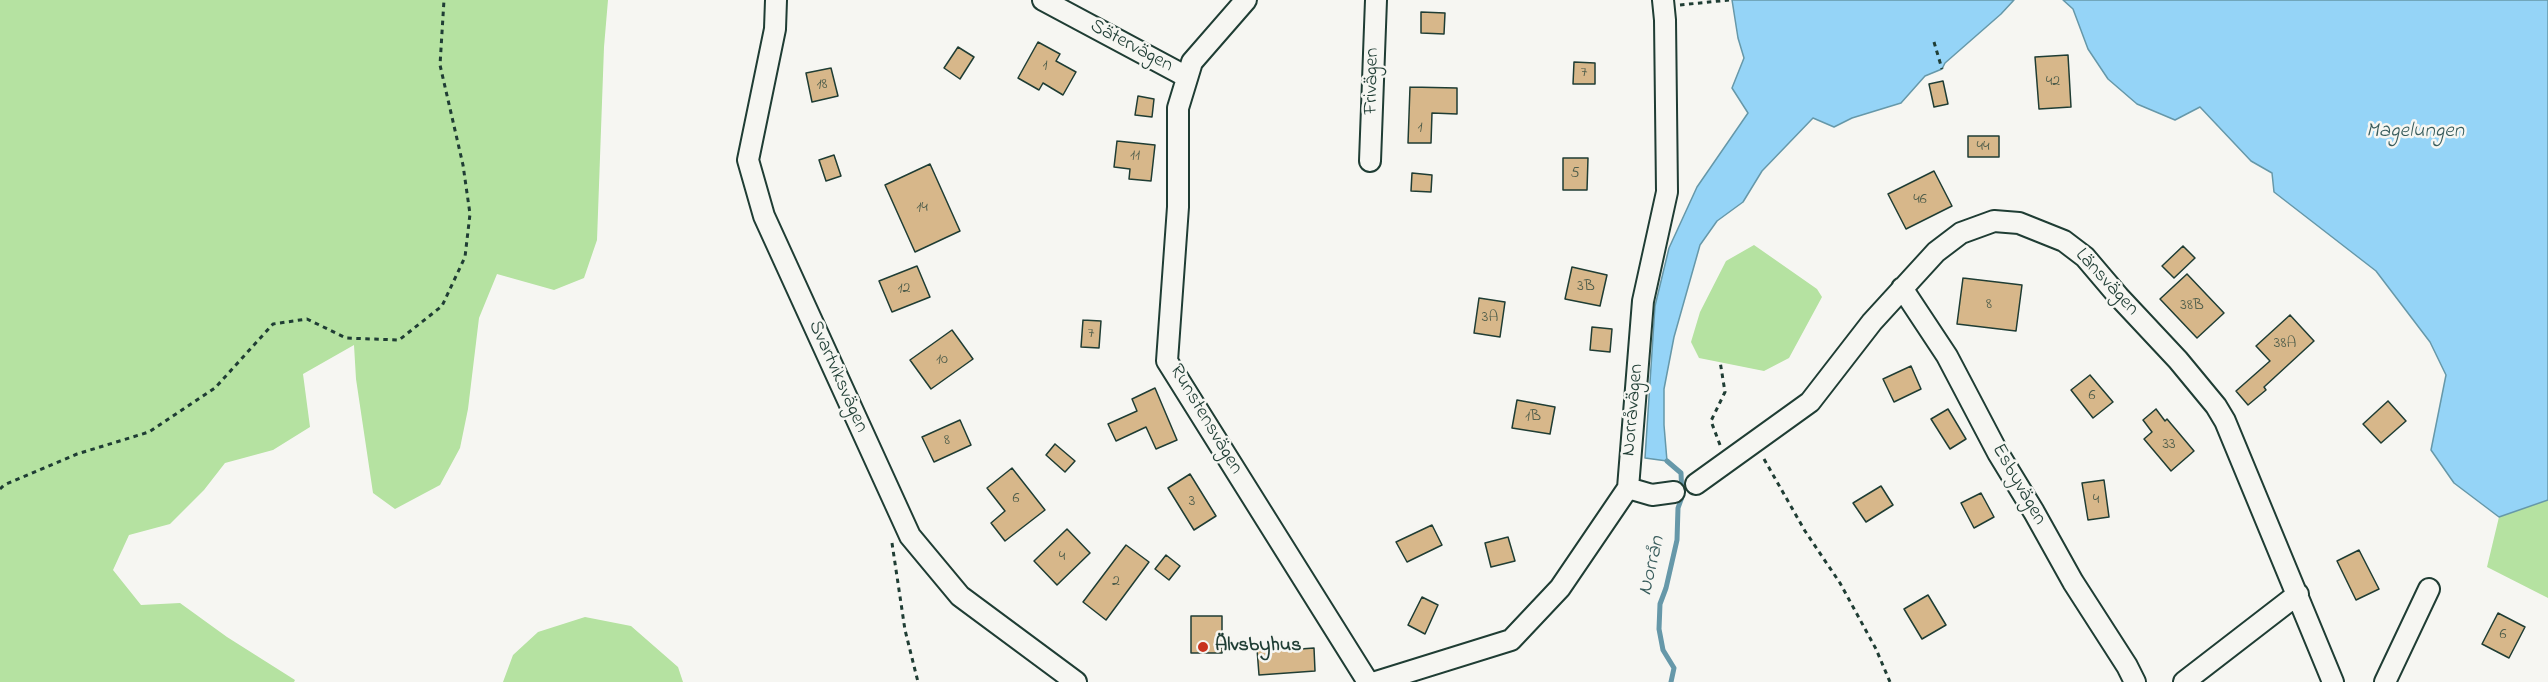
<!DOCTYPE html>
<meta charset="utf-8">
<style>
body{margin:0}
canvas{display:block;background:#f6f6f2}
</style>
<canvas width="2548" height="682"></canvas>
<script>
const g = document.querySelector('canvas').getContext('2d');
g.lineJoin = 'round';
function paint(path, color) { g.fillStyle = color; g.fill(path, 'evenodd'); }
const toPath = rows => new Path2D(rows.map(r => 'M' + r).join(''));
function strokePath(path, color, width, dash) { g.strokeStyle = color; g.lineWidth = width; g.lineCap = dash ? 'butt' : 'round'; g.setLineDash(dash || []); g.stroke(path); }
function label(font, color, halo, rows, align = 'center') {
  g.font = font + ' "Indie Flower",sans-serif'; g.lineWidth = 5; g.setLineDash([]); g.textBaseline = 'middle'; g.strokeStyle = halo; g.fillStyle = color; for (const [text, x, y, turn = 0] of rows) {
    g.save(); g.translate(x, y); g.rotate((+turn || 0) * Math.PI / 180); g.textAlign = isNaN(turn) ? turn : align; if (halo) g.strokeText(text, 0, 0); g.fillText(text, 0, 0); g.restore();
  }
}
paint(toPath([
 [0,0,608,0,604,47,597,240,584,278,554,290,497,274,479,318,468,409,460,448,440,485,395,509,373,493,356,379,354,345,303,374,310,427,273,450,225,463,204,490,170,524,129,535,113,570,141,605,180,603,227,637,295,680,294,682,0,682],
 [1754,245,1817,289,1822,297,1789,358,1764,371,1699,358,1691,342,1700,312,1726,261],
 [2548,500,2548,598,2487,567,2499,517],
 [585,617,631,626,678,667,683,682,503,682,513,655,538,632]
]), '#b5e2a1');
const water = toPath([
 [1732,0,2014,0,2001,14,1945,63,1942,69,1925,76,1901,103,1852,118,1834,127,1813,118,1762,171,1743,202,1717,221,1700,245,1674,337,1664,389,1664,425,1667,461,1645,458,1655,306,1669,248,1697,187,1748,113,1732,88,1744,58,1738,38,1732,0],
 [2063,0,2548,0,2548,500,2499,517,2454,483,2431,450,2446,375,2430,342,2376,271,2274,192,2272,173,2251,161,2200,107,2175,120,2137,104,2108,79,2088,49,2073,9,2063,0]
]);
paint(water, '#95d4f7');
strokePath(water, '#6698a9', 1.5);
strokePath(toPath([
 [1667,461,1681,473,1682,497,1678,508,1677,540,1666,588,1660,604,1659,629,1663,650,1674,668,1671,682]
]), '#6698a9', 5);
const building = toPath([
 [1421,12,1445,13,1444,34,1421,33,1421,12],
 [1038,42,1060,54,1056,61,1076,72,1063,95,1043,83,1039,90,1018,78,1038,42],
 [958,47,974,57,960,79,944,68,958,47],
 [2068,55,2071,107,2039,109,2035,57,2068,55],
 [1574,62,1595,63,1595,84,1573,84,1574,62],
 [831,68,838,96,812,102,806,73,831,68],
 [1943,81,1948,104,1934,107,1929,84,1943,81],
 [1410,87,1457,88,1457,114,1432,113,1431,143,1408,143,1410,87],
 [1138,96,1154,99,1152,117,1135,115,1138,96],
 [1968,136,1999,136,1999,157,1968,157,1968,136],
 [1117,141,1155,145,1151,181,1129,179,1130,169,1114,167,1117,141],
 [834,155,841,176,826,181,819,160,834,155],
 [1563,158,1588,158,1587,190,1563,190,1563,158],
 [930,164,960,231,915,252,885,185,930,164],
 [1934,171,1952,206,1906,229,1888,194,1934,171],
 [1412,173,1432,175,1431,192,1411,191,1412,173],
 [2183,246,2195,258,2174,278,2162,266,2183,246],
 [917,266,930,297,892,312,879,281,917,266],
 [1572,267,1607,275,1600,306,1565,299,1572,267],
 [2187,274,2224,313,2197,338,2160,299,2187,274],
 [1963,278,2022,285,2016,331,1957,324,1963,278],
 [1479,298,1505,302,1500,337,1474,333,1479,298],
 [2290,315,2314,341,2264,387,2266,390,2248,405,2236,391,2270,361,2256,346,2290,315],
 [1083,320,1101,321,1099,348,1081,347,1083,320],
 [1592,327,1612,329,1610,352,1590,350,1592,327],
 [952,330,973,359,931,389,910,360,952,330],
 [1911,366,1921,389,1894,402,1883,379,1911,366],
 [2090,375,2113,402,2093,418,2071,390,2090,375],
 [1155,388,1177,440,1156,449,1146,427,1116,441,1108,424,1137,411,1132,399,1155,388],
 [1517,400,1555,407,1550,434,1512,428,1517,400],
 [2388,401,2406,421,2381,443,2363,424,2388,401],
 [1948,409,1966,439,1950,449,1931,419,1948,409],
 [2156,409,2165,421,2167,419,2194,451,2171,471,2144,439,2152,432,2143,420,2156,409],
 [960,420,971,445,934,462,922,437,960,420],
 [1055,444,1075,461,1065,472,1046,455,1055,444],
 [1012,468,1045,510,1005,541,991,523,1005,511,987,488,1012,468],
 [1190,474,1216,516,1194,530,1168,488,1190,474],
 [2104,480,2109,517,2088,520,2082,483,2104,480],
 [1881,486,1893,505,1866,522,1853,503,1881,486],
 [1981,493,1994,517,1974,528,1961,503,1981,493],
 [1432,525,1442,545,1407,562,1396,542,1432,525],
 [1067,529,1090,553,1057,585,1034,561,1067,529],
 [1508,537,1515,561,1491,567,1485,543,1508,537],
 [1126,545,1149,562,1106,620,1083,602,1126,545],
 [2359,550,2379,589,2356,600,2337,561,2359,550],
 [1166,555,1180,566,1169,580,1155,569,1166,555],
 [1928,595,1946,625,1922,639,1904,609,1928,595],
 [1422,597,1438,605,1425,634,1408,625,1422,597],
 [2498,613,2525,627,2509,658,2482,644,2498,613],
 [1191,616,1222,616,1222,653,1191,653,1191,616],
 [1300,644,1300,649,1314,648,1315,671,1259,675,1257,649,1300,644]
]);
paint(building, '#d7b78a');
strokePath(building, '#1f3d34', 1.5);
const minor = toPath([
 [776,0,775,29,748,160,764,216,910,536,960,596,1076,682],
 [1043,0,1187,77],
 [1246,0,1192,62,1178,108,1178,207,1167,361,1368,682],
 [1370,161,1376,0],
 [1902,288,1947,356,1998,453,2034,512,2073,582,2127,666,2135,682],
 [1696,484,1810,402,1872,322,1936,252,1961,233,1994,221,2019,223,2064,241,2085,257,2119,297,2178,360,2216,406,2225,421,2333,682],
 [1628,488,1652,495,1674,492],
 [1376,682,1511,640,1560,588,1628,488,1643,301,1667,192,1665,20,1663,0],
 [2184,682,2298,594],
 [2385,682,2429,589]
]);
strokePath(minor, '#1f3d34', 24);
strokePath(toPath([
 [1680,5,1729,0],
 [1934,42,1942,69],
 [1720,445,1711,421,1725,392,1720,361],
 [1764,459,1805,531,1840,583,1876,649,1890,682],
 [0,489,4,485,77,454,149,432,215,388,273,324,307,319,346,338,399,340,442,306,465,257,470,214,463,165,440,65,444,0],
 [892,543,905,630,918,682]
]), '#1f3d34', 3, [4.5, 4.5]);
strokePath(minor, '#f6f6f2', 20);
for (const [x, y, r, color] of [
 [1203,647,6,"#c8321e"]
]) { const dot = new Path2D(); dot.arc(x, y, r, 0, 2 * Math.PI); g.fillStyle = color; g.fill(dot); strokePath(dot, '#f6f6f2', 2); }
label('16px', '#4d5c4a', null, [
 ["1",1045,66],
 ["7",1584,73],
 ["42",2053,82],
 ["18",822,85],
 ["1",1420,128],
 ["44",1983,147],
 ["11",1135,156],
 ["5",1575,174],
 ["46",1920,200],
 ["14",922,208],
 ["3B",1586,287],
 ["12",904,289],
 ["8",1989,305],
 ["38B",2192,306],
 ["3A",1490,318],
 ["7",1091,334],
 ["38A",2285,344],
 ["10",942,360],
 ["6",2092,396],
 ["1B",1533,417],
 ["8",947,441],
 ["33",2169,445],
 ["6",1016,499],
 ["4",2096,500],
 ["3",1192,502],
 ["4",1062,557],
 ["2",1116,582],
 ["6",2503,635]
]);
label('20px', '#1f3d34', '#f6f6f2', [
 ["Sätervägen",1131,47,28],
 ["Frivägen",1373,81,-89],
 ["Länsvägen",2106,283,47],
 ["Svartviksvägen",837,377,66],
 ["Norråvägen",1634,410,-85],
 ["Runstensvägen",1205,420,59],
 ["Esbyvägen",2018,485,60]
]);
label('bold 20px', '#1f3d34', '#f6f6f2', [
 ["Älvsbyhus",1215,647]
], 'left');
label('italic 21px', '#375b5b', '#f6f6f2', [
 ["Magelungen",2415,133],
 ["Norrån",1653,566,-77]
]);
</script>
